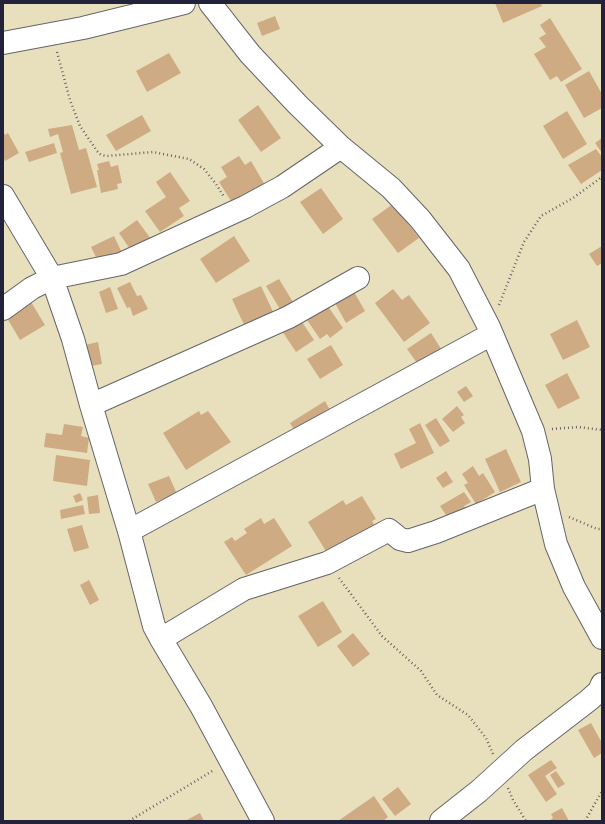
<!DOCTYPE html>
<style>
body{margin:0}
#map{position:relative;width:605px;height:824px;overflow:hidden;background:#e8e0bc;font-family:"IM FELL Great Primer",serif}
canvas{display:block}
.frame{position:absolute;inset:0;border:4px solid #22223b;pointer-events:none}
</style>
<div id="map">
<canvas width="605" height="824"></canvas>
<div class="frame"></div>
</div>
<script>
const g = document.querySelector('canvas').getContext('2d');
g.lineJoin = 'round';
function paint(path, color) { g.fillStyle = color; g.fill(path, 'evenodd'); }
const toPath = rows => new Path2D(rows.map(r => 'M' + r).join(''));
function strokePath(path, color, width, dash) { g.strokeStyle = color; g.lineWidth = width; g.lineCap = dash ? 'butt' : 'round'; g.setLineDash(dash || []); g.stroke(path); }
paint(toPath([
 [495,3,541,3,542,6,503,23],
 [275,16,280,29,262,36,257,23],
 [550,18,582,69,561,82,557,76,550,80,534,54,546,47,539,38,546,34,540,25],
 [169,53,181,73,147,92,136,71],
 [589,71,602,94,602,108,584,118,565,85],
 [258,105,281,138,261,152,238,120],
 [567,111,587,144,563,159,543,126],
 [142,115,151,131,116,151,106,135],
 [72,125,79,150,86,148,97,187,71,194,60,153,63,152,58,134,50,137,48,129],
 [3,131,5,135,8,133,19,153,5,161,3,157],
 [602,138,602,153,595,143],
 [54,143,57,153,29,162,25,152],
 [596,149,602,157,602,170,581,184,568,165],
 [239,156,245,165,251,161,265,185,242,204,238,197,231,201,219,182,227,177,221,167],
 [109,161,111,167,118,165,122,183,117,184,118,189,101,193,97,170,99,170,97,164],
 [170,172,190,201,179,208,184,216,160,232,145,211,166,197,156,182],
 [321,188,343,219,323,234,300,202],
 [393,204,419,238,398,253,372,219],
 [137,220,151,239,132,252,119,233],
 [114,236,123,255,101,267,91,247],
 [234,236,250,261,216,283,200,259],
 [602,246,602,263,597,266,589,254],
 [279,279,296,307,283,314,266,286],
 [130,282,137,296,141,295,148,309,133,316,130,307,127,308,117,288],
 [261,286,275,316,246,329,232,299],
 [110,287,118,309,106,313,99,292],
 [393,289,402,300,409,295,430,323,404,342,375,303],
 [354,292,365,311,346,323,335,303],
 [28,297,45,325,20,340,7,318],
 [327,305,343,328,330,338,327,334,320,339,307,320],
 [300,319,314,340,296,352,282,331],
 [577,320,590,347,563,360,550,334],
 [431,333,445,355,422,370,407,349],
 [98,342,102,364,85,367,81,346],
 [331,345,343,365,320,379,307,359],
 [567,373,580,398,558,409,545,385],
 [466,386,473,396,464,402,457,392],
 [325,401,331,412,296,433,290,423],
 [457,406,464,415,461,417,465,423,453,432,442,419],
 [199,411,201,415,208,411,231,442,186,470,163,433],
 [436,418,450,441,440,447,425,425],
 [420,423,434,453,401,469,394,454,416,443,409,429],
 [64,424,83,427,81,436,89,438,87,453,44,447,46,433,62,435],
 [506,449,521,482,500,492,485,459],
 [56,455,90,460,87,486,53,481],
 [473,466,479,476,483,473,495,492,476,504,464,485,468,483,462,474],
 [446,471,453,482,443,488,436,478],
 [169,476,177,494,156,502,148,484],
 [464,492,471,502,464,506,469,513,452,524,440,506],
 [80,493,83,500,76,503,73,496],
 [98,495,100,513,89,514,87,497],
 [362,496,376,519,372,521,378,531,327,553,308,522,343,500,346,505],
 [83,505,85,514,61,519,60,510],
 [261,518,264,524,274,518,292,546,246,575,224,542,232,537,235,541,247,533,244,529],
 [82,525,89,548,74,552,67,529],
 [89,580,99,600,90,605,80,585],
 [323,601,342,632,318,647,298,616],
 [353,633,370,654,353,667,337,646],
 [591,723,602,743,602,753,594,758,578,730],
 [551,760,557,768,545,776,557,794,546,802,528,775],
 [556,771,565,784,558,788,550,775],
 [398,787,411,804,395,816,382,799],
 [374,796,388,817,383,821,338,821],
 [562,808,569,821,549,821,553,818,551,814],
 [200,813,204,821,185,821]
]), '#ceab83');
const minor = toPath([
 [210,3,250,54,297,104,341,147,391,188,420,219,459,269,489,327,533,431,540,459,543,489,556,544,574,587,602,638],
 [3,43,83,28,184,3],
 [3,196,52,278,73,339,91,405,129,531,154,626,161,639,201,706,263,821],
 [3,309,32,288,52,278,121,264,245,207,282,187,341,147],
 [91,405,289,317,358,278],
 [129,531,492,334],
 [161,639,244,589,327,563,389,530,400,539,408,541,436,532,543,489],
 [441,821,479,791,524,750,589,700,599,691,602,684]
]);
strokePath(minor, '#676468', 24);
strokePath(toPath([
 [57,52,70,100,80,126,97,151,101,155,107,156,153,152,189,159,204,169,216,184,224,197],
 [499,305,524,242,541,216,573,198,602,177],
 [552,429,578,427,602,430],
 [569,517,597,529,602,529],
 [339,578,382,636,421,671,437,695,468,715,486,738,493,754],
 [508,788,513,800,526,821],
 [129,821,214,770],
 [585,821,602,791]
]), '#676468', 2.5, [1, 3]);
strokePath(minor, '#fff', 22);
</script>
